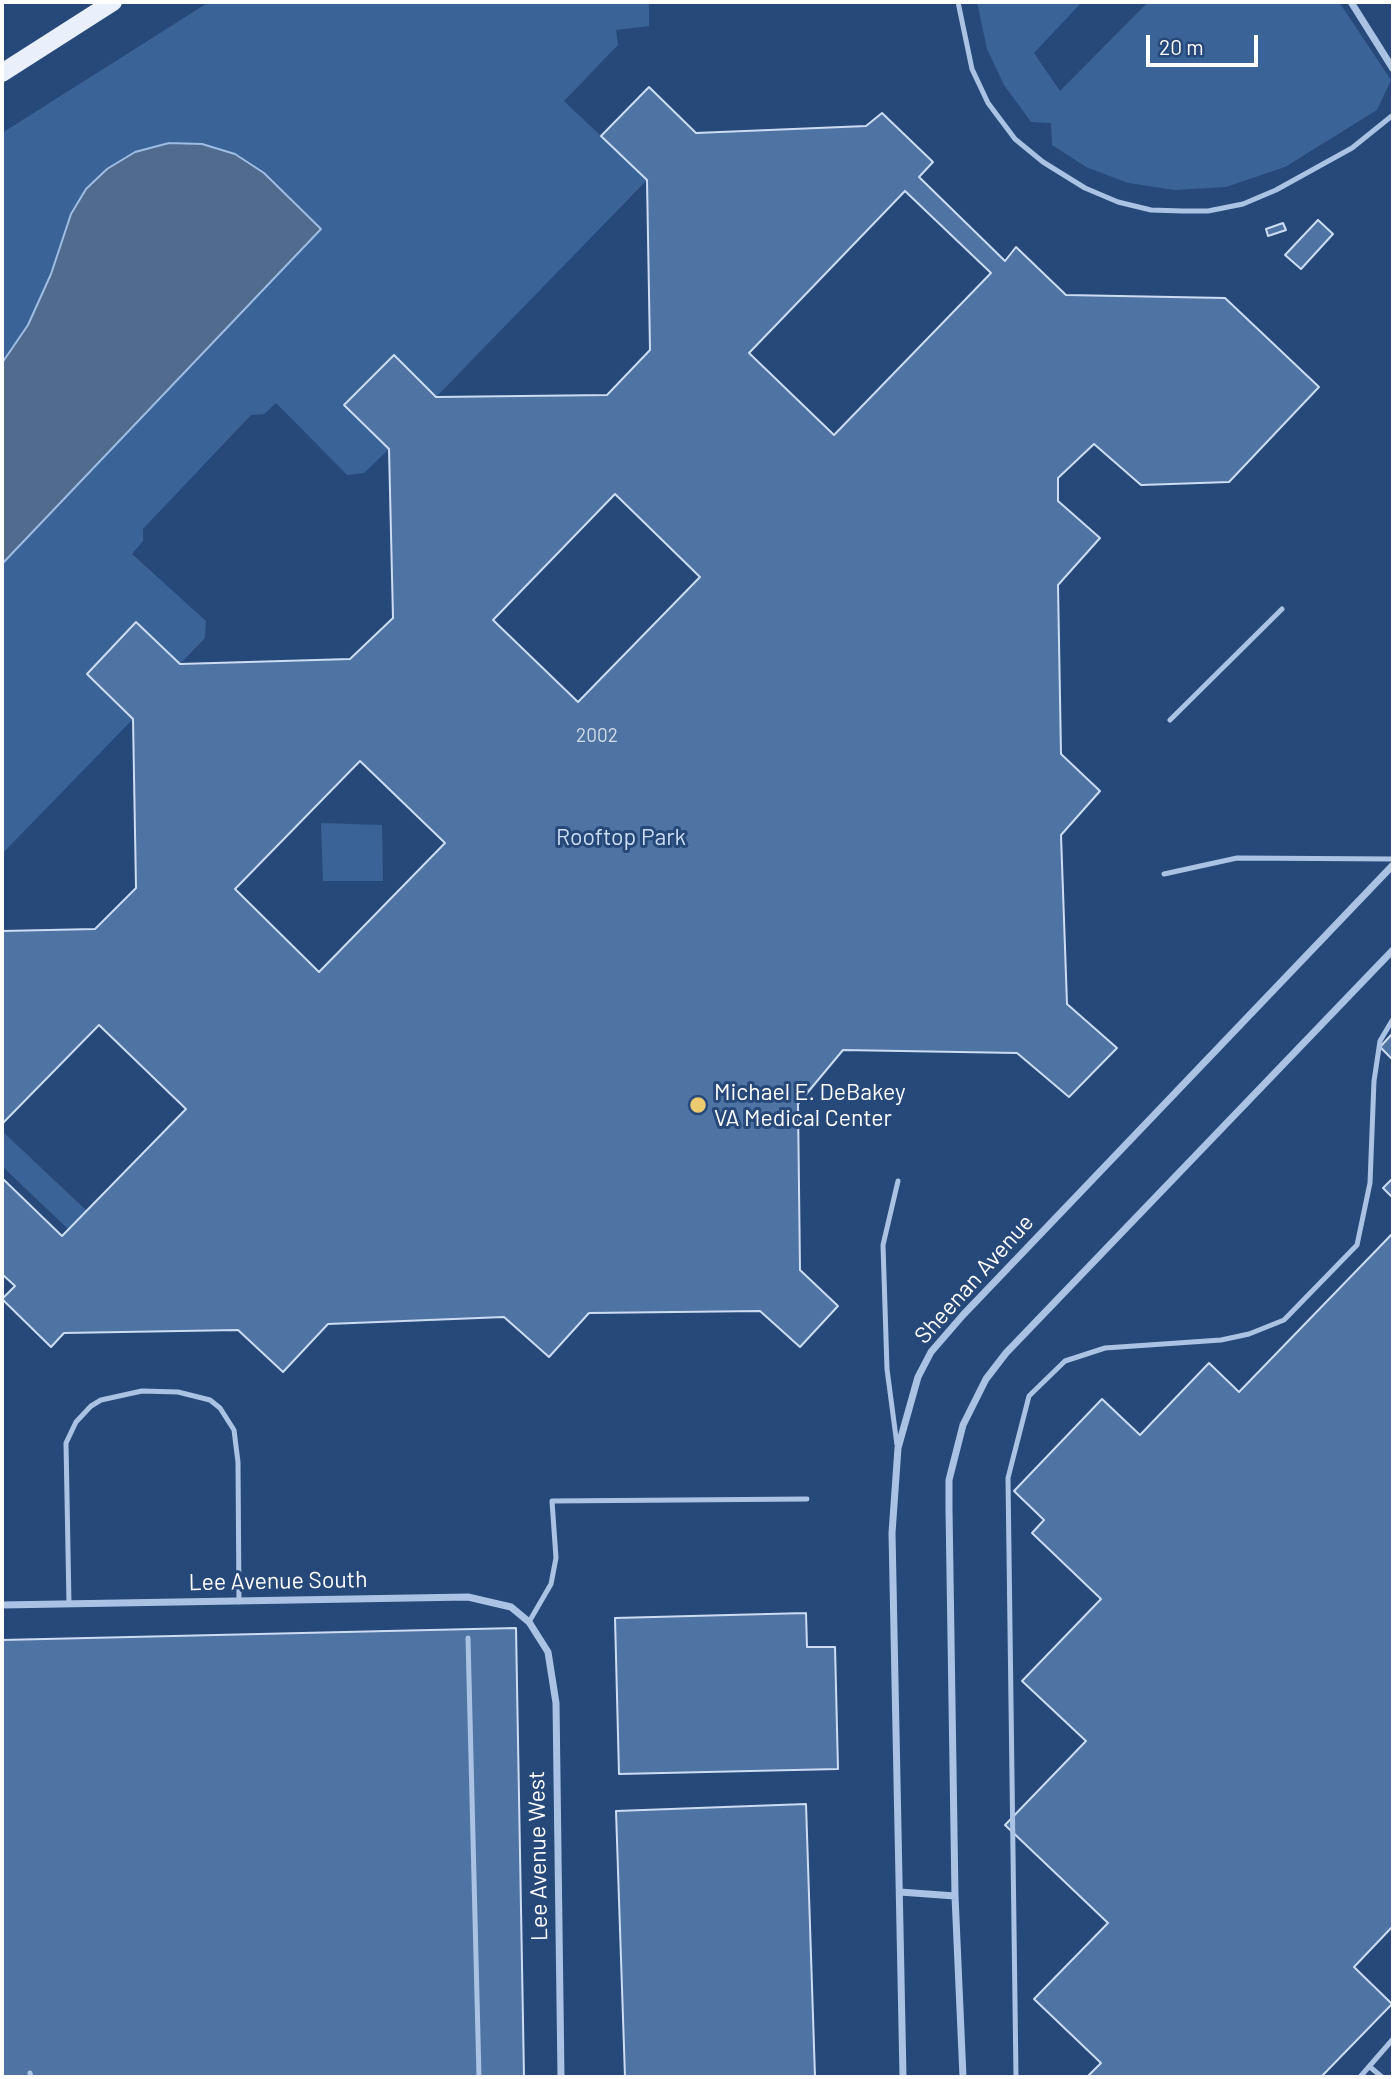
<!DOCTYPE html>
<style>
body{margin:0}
#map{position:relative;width:1395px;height:2079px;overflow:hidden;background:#26497a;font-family:Barlow,sans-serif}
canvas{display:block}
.frame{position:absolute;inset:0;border:4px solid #fff;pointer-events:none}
.scale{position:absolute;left:1146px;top:35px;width:112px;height:32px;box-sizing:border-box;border:4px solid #fff;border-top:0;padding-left:9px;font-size:21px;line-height:24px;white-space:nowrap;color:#fff;-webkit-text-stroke:5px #26497a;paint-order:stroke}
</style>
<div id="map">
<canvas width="1395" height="2079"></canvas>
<div class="frame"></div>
<div class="scale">20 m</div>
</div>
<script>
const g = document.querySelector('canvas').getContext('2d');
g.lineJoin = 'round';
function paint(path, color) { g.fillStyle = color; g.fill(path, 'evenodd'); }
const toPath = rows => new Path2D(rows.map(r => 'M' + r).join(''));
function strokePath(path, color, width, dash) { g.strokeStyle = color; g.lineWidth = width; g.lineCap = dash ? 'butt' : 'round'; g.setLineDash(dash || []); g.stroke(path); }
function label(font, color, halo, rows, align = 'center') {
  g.font = font + ' Barlow,sans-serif'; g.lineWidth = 6; g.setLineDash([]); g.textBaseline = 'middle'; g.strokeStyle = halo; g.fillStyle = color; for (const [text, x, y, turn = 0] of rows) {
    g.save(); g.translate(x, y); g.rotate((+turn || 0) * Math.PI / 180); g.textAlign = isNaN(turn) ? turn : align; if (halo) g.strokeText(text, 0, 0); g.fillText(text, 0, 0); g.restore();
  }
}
paint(toPath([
 [209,2,649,2,649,26,616,30,618,45,564,101,647,180,436,397,394,356,345,405,389,449,364,473,347,475,276,403,264,414,251,415,143,529,143,541,132,554,206,621,205,638,180,664,135,622,87,674,133,719,2,854,2,133],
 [977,2,1082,2,1034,53,1060,91,1148,2,1339,2,1391,80,1377,110,1285,167,1226,187,1175,190,1128,183,1086,167,1052,145,1051,123,1031,122,1004,85,987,49],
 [321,823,382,825,383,881,323,881],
 [2,1131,87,1211,69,1230,2,1166]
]), '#3a6397');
const water = toPath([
 [169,143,202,144,235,154,264,173,321,229,2,564,2,363,28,325,51,274,71,214,86,189,107,169,135,152,169,143]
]);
paint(water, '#516b8e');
strokePath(water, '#9ebde4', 2);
const building = toPath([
 [649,87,696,133,866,126,882,113,933,162,919,177,1005,261,1016,247,1066,295,1225,298,1319,387,1229,482,1141,485,1094,444,1058,478,1058,501,1100,538,1058,585,1061,754,1100,791,1061,835,1067,1004,1117,1048,1069,1097,1017,1053,843,1050,798,1104,800,1270,838,1306,800,1347,760,1311,589,1313,549,1357,504,1317,328,1324,283,1372,238,1330,64,1333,51,1347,2,1299,15,1286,2,1274,2,1178,62,1236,186,1109,99,1025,2,1124,2,931,95,929,136,888,133,719,87,674,136,622,180,664,350,659,393,618,389,449,344,405,394,355,436,397,607,395,650,350,647,180,601,136,649,87],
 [905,191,991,273,834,435,749,353,905,191],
 [615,494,700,577,578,702,493,620,615,494],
 [360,761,445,843,319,972,235,889,360,761],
 [1318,220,1333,234,1301,269,1285,255,1318,220],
 [1283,223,1286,230,1268,236,1266,229,1283,223],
 [1393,1033,1393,1060,1380,1047,1393,1033],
 [1393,1178,1393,1198,1383,1188,1393,1178],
 [1393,1233,1393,1926,1354,1967,1392,2004,1321,2077,1087,2077,1101,2063,1034,1999,1108,1923,1005,1825,1086,1741,1022,1681,1101,1599,1032,1533,1044,1520,1014,1491,1102,1399,1140,1435,1209,1363,1239,1392,1393,1233],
 [806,1613,807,1647,835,1647,838,1769,619,1774,615,1618,806,1613],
 [516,1628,524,2077,2,2077,2,1640,516,1628],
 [806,1804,815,2077,625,2077,616,1811,806,1804]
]);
paint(building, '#4f73a3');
strokePath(building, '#ccddf3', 2);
strokePath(toPath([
 [958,2,972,69,988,103,1015,139,1043,162,1085,188,1118,202,1151,210,1182,211,1208,211,1243,204,1276,190,1352,148,1393,115],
 [1170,720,1282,609],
 [1164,874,1237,858,1393,859],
 [897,1445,887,1369,883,1245,898,1181],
 [69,1604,66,1443,76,1422,91,1406,101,1400,142,1391,178,1392,210,1400,220,1408,234,1430,238,1462,239,1602],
 [529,1622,551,1584,556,1558,552,1501,807,1499],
 [468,1638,479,2077],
 [1370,2067,1382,2077],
 [30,2073,31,2077],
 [1016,2077,1008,1478,1029,1396,1065,1361,1105,1348,1221,1340,1249,1334,1284,1320,1357,1245,1370,1183,1374,1081,1380,1041,1393,1019],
 [1360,2077,1393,2039]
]), '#aac3e4', 5);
strokePath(toPath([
 [1351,2,1393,69],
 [2,1605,468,1597,511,1607,529,1622,548,1652,556,1703,561,2077],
 [900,1892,955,1896],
 [903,2077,892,1533,898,1448,918,1377,931,1352,963,1315,1393,865],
 [963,2077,955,1896,949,1509,949,1480,963,1425,986,1379,1006,1353,1393,950]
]), '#aac3e4', 7);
strokePath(toPath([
 [2,73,113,2]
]), '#e9f0fc', 18);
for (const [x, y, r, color] of [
 [698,1105,9,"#ecca6f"]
]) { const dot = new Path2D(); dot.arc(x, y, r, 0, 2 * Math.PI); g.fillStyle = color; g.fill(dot); strokePath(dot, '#26497a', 2.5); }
label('19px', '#d3dce8', null, [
 ["2002",597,736]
]);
label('23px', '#ccddf3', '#26497a', [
 ["Rooftop Park",621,837]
]);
label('23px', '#fff', '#26497a', [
 ["Michael E. DeBakey",714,1092],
 ["VA Medical Center",714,1118]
], 'left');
label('23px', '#fff', '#26497a', [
 ["Sheenan Avenue",974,1279,-48],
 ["Lee Avenue South",278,1581,-1],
 ["Lee Avenue West",538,1856,-91]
]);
</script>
